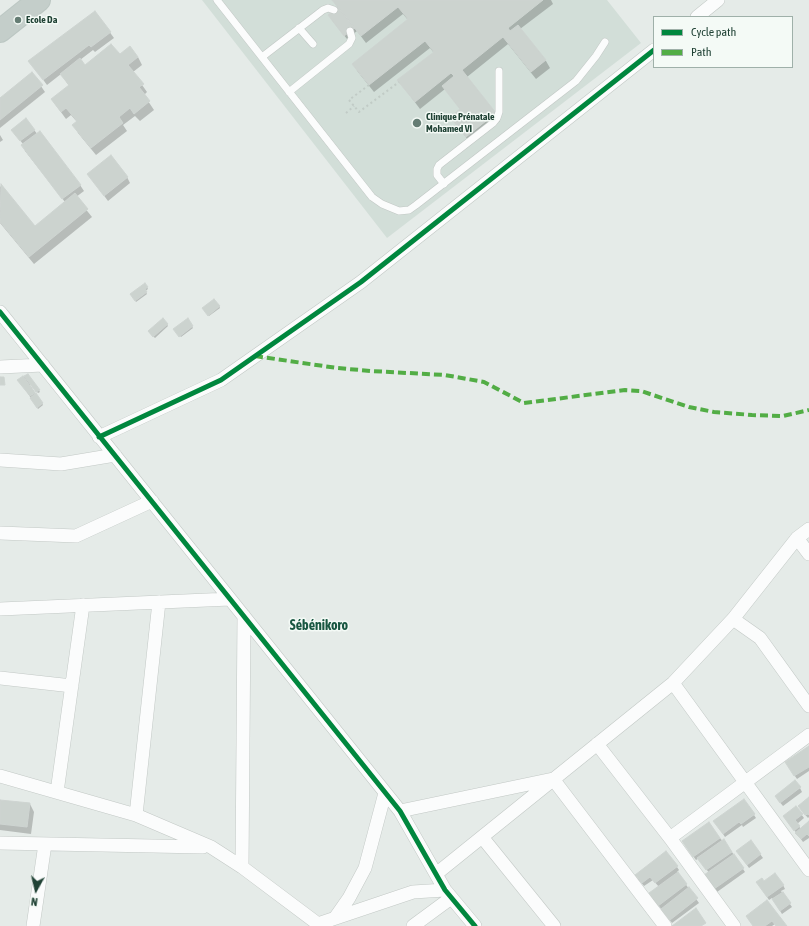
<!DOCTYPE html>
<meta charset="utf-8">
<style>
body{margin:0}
#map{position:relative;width:809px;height:926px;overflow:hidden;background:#e5ebe8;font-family:"Asap Condensed",sans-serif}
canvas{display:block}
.legend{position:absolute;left:653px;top:16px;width:140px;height:52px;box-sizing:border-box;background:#f4faf6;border:1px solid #9fb0a9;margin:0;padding:5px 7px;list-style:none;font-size:12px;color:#204235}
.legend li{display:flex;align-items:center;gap:8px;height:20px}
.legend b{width:20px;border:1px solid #9fb0a9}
.north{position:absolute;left:16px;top:870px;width:40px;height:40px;-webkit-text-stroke:3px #f4faf6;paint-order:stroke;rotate:188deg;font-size:11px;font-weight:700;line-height:16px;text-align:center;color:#204235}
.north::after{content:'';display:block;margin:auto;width:14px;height:18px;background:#204235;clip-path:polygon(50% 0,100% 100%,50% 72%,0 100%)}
</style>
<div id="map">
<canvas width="809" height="926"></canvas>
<ul class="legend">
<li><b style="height:5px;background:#00873e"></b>Cycle path</li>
<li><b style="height:5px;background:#52ad45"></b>Path</li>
</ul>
<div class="north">N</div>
</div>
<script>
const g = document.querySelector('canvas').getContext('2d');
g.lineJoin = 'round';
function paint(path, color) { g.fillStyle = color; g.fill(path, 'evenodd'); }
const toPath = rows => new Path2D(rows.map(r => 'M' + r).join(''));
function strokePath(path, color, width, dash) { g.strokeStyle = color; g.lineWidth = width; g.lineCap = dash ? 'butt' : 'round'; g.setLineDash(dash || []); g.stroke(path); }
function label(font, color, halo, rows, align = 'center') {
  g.font = font + ' "Asap Condensed",sans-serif'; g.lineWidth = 3; g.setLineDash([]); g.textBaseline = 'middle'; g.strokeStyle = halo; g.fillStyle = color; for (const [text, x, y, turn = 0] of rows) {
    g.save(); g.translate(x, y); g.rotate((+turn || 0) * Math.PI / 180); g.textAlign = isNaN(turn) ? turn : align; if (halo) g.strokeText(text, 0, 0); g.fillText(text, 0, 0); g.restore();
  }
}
paint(toPath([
 [202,0,607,0,641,43,387,238]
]), '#d2ded8');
paint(toPath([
 [333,0,551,0,553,4,520,29,546,61,550,68,536,79,508,44,467,77,495,113,500,121,471,144,451,117,461,110,445,89,420,109,399,81,434,53,430,48,374,92,358,72,353,64,408,20,403,14,366,43,357,31,347,39,331,19,338,8],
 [95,12,114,38,95,52,93,50,80,60,85,66,120,56,138,57,142,65,133,72,147,92,144,95,154,110,140,121,135,116,123,125,127,131,96,155,78,133,74,125,77,122,71,115,66,119,52,100,69,86,61,74,47,85,33,66],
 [32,73,45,92,0,128,0,99],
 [34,130,80,185,84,191,76,197,92,217,34,264,0,223,0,186,35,227,65,202,25,151,23,144,15,134],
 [0,135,3,140,0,142],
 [88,174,127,177,130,183,108,201],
 [145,284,148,289,145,291,147,294,136,302,131,294],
 [219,306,220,308,209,316,203,309],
 [163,319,168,326,155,338,150,333],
 [187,320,193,328,181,337,176,331],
 [27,375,40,392,38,393,31,385,30,385,43,405,38,409,19,380],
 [809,747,809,771,797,779,788,766],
 [800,788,802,792,783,806,778,800],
 [809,799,809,817,808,818,801,810],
 [0,801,30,804,34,812,31,834,0,830],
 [796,807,804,818,797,824,801,829,809,823,809,838,803,842,784,816],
 [754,815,756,818,743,827,742,825,725,837,717,825],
 [720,838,732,852,745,872,717,892,708,879,709,873,699,858,696,860,685,845],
 [751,842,763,858,749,868,740,855],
 [666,853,677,867,679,870,677,872,699,903,672,923,652,897,659,887,653,880,644,886,638,879],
 [764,882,783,885,785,889,781,891,792,907,782,914,772,898,769,900,760,886],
 [767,901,786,926,777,926,775,924,772,926,754,926]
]), '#0003');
const building = toPath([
 [332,0,543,0,508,28,510,31,518,25,546,60,531,72,503,37,462,70,496,113,466,137,450,117,460,109,442,86,454,76,451,73,415,102,397,80,434,52,425,41,369,85,352,64,408,19,398,7,361,36,332,0],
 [338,7,355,28,344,36,328,15,338,7],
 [95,11,111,32,91,47,89,45,43,80,28,61,95,11],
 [111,44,120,54,130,46,138,57,128,65,144,84,139,87,150,101,134,114,130,108,119,117,123,123,91,148,72,125,77,121,66,108,61,112,51,99,69,85,60,74,80,58,85,65,111,44],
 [32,72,43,85,0,120,0,98,32,72],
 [26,118,35,130,20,141,11,130,26,118],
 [40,131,81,185,62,199,21,145,40,131],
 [111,155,128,177,104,196,87,174,111,155],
 [1,184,35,226,75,193,88,209,29,257,0,222,1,184],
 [145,283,148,287,145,289,147,292,135,301,130,294,145,283],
 [214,299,220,306,208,316,202,308,214,299],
 [163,318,168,324,153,337,148,331,163,318],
 [188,318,193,326,179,337,173,329,188,318],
 [28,374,40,390,36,392,24,376,28,374],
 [23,376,35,393,30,396,17,380,23,376],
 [0,377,4,377,5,385,0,385,0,377],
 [36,393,43,403,37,408,30,398,36,393],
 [809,746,809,767,794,776,785,762,809,746],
 [795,780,801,787,780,803,775,796,795,780],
 [809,797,809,815,808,814,805,815,798,806,809,797],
 [744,799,755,814,741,824,739,822,723,834,713,821,744,799],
 [0,800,30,803,27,827,0,824,0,800],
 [796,806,803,814,795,820,800,826,794,831,783,816,796,806],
 [809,821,809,836,807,834,801,839,795,833,809,821],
 [709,822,720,838,693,857,682,841,709,822],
 [724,839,732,852,706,870,697,858,724,839],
 [751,840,761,854,747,865,736,851,751,840],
 [666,851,678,866,655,883,650,877,642,883,635,875,666,851],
 [734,854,744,868,714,889,704,875,734,854],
 [678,872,687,884,658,906,649,893,678,872],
 [775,873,784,885,767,897,756,882,762,878,764,881,775,873],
 [689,887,698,898,670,920,661,909,689,887],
 [783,892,791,903,780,911,772,899,783,892],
 [767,900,787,926,776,926,772,921,765,926,753,926,746,916,767,900],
 [696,908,706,923,701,926,672,926,696,908]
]);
paint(building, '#ccd3cf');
strokePath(building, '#ced4d1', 1);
const service = toPath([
 [217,0,372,197,382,204,399,211,409,210,416,205,576,81,596,56,605,42],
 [299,28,313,44],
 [262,57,323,10,328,8,334,10],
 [289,92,349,44,352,38,350,31],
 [444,184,437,175,437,169,439,165,493,123,497,118,499,112,499,71]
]);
const minor = toPath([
 [697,17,718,0],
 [0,312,400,811,445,890,475,926],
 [0,367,43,365],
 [99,437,221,380,361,282,654,50],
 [0,460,61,464,115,455],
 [0,533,76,536,152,501],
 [797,538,809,554],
 [0,609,230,599],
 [733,619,760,638,809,706],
 [0,678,72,686],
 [673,683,809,870],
 [597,744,670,838,734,926],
 [0,776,136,815,211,847,242,867,318,924,413,892,445,890],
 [57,792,83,605],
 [400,811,553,779,665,926],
 [136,815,159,602],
 [482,837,554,926],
 [670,838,809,735],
 [0,843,203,847],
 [242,867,244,616],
 [436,874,673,683,733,619,797,538,809,529],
 [335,918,349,898,365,868,385,793],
 [33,926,45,844],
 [413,926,451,898]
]);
const trunk = toPath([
 [0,31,39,0]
]);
strokePath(service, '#c2c8c5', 8);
strokePath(minor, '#c2c8c5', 14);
strokePath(trunk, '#bcc7c3', 24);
strokePath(toPath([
 [369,85,349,100,359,112,399,82],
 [346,113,354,106]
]), '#c1cbc6', 2, [2, 3]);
strokePath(service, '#fbfcfc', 7);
strokePath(minor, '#fbfcfc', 13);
strokePath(trunk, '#c4ceca', 22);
strokePath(toPath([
 [255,356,337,368,371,371,445,375,484,382,524,403,625,390,641,391,689,407,714,412,752,415,783,416,809,410]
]), '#52ad45', 4, [8, 4]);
strokePath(toPath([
 [0,312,400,811,445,890,475,926],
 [99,437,221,380,361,282,654,50]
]), '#00873e', 5);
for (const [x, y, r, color] of [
 [18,20,4,"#657d74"],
 [417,123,5,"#657d74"]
]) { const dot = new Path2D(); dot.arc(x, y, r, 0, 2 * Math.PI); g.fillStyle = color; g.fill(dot); strokePath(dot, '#f4faf6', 1.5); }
label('bold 10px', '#204235', '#f4faf6', [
 ["Ecole Da",26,20],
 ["Clinique Prénatale",426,117],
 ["Mohamed VI",426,129]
], 'left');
label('bold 14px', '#195742', '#f4faf6', [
 ["Sébénikoro",319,626]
]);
</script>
